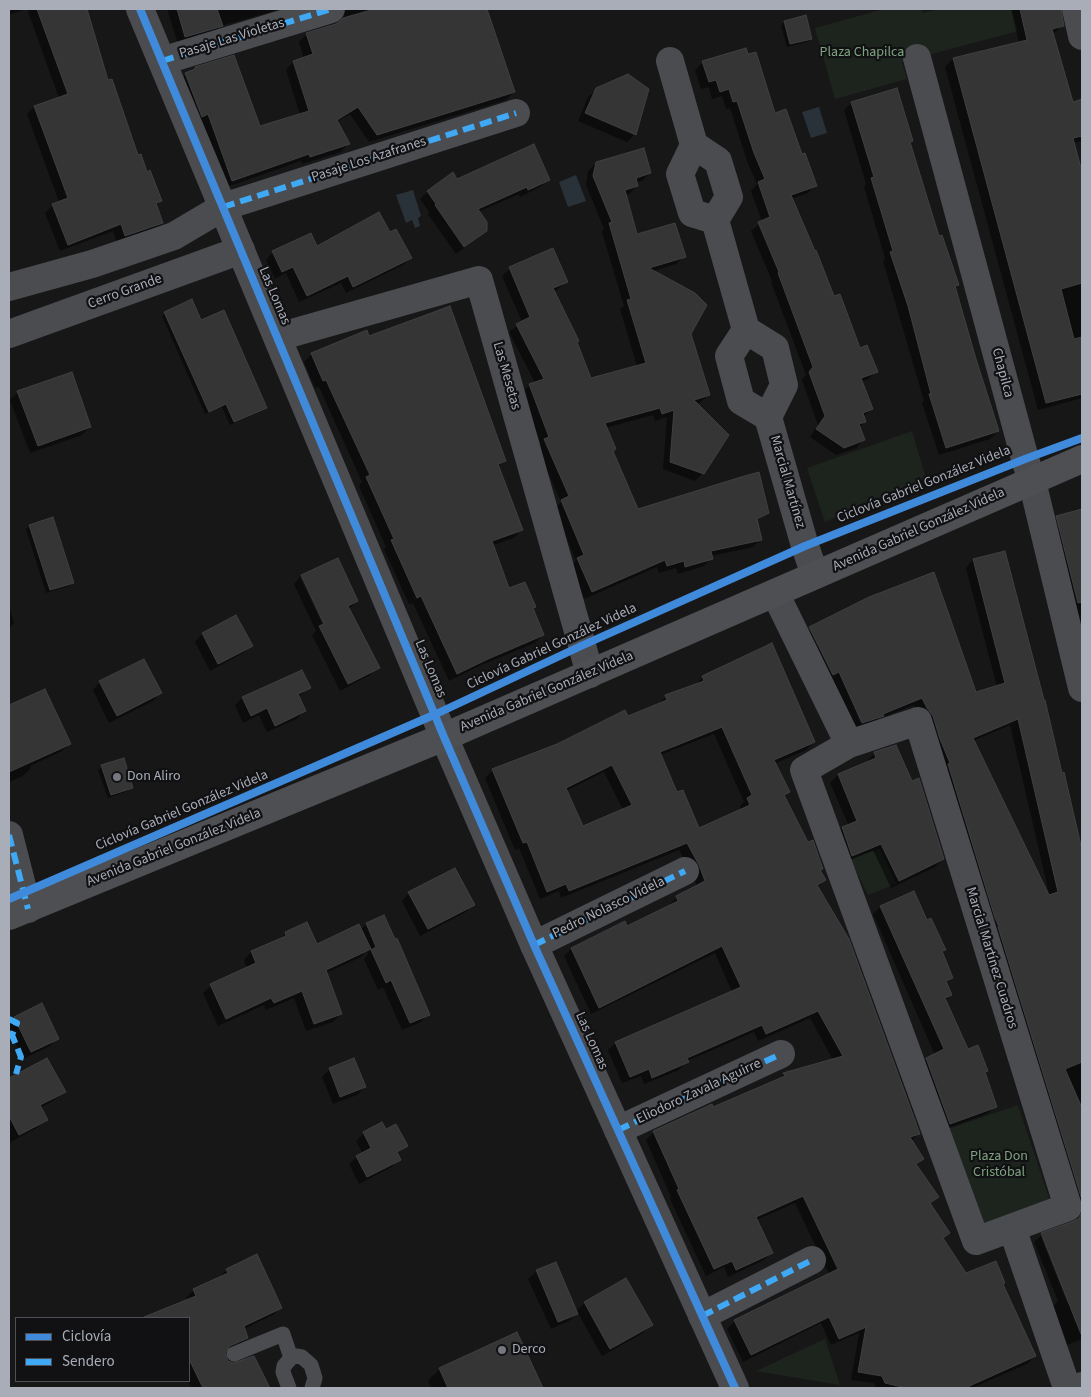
<!DOCTYPE html>
<meta charset="utf-8">
<style>
body{margin:0}
#map{position:relative;width:1091px;height:1397px;overflow:hidden;background:#171717;font-family:"Source Sans 3",sans-serif}
canvas{display:block}
.frame{position:absolute;inset:0;border:10px solid #a8adb8;pointer-events:none}
.legend{position:absolute;left:15px;top:1317px;width:175px;height:65px;box-sizing:border-box;background:#111113;border:1px solid #4d4f55;margin:0;padding:6px 9px;list-style:none;font-size:15px;color:#a8adb8}
.legend li{display:flex;align-items:center;gap:10px;height:25px}
.legend b{width:25px;border:1px solid #4d4f55}
</style>
<div id="map">
<canvas width="1091" height="1397"></canvas>
<div class="frame"></div>
<ul class="legend">
<li><b style="height:6px;background:#408adc"></b>Ciclovía</li>
<li><b style="height:6px;background:#3fa9f5"></b>Sendero</li>
</ul>
</div>
<script>
const g = document.querySelector('canvas').getContext('2d');
g.lineJoin = 'round';
function paint(path, color) { g.fillStyle = color; g.fill(path, 'evenodd'); }
const toPath = rows => new Path2D(rows.map(r => 'M' + r).join(''));
function strokePath(path, color, width, dash) { g.strokeStyle = color; g.lineWidth = width; g.lineCap = dash ? 'butt' : 'round'; g.setLineDash(dash || []); g.stroke(path); }
function label(font, color, halo, rows, align = 'center') {
  g.font = font + ' "Source Sans 3",sans-serif'; g.lineWidth = 4.5; g.setLineDash([]); g.textBaseline = 'middle'; g.strokeStyle = halo; g.fillStyle = color; for (const [text, x, y, turn = 0] of rows) {
    g.save(); g.translate(x, y); g.rotate((+turn || 0) * Math.PI / 180); g.textAlign = isNaN(turn) ? turn : align; if (halo) g.strokeText(text, 0, 0); g.fillText(text, 0, 0); g.restore();
  }
}
paint(toPath([
 [884,9,921,9,923,13,938,9,1012,9,1018,31,902,62,907,79,835,99,815,28],
 [912,431,926,478,825,522,807,468],
 [880,849,896,884,868,895,850,859],
 [1018,1105,1050,1201,981,1225,948,1129],
 [825,1339,840,1385,756,1371]
]), '#1d241e');
paint(toPath([
 [819,107,827,133,811,138,802,112],
 [576,175,586,201,568,207,559,182],
 [413,190,421,216,418,218,420,226,415,228,412,220,406,223,396,195]
]), '#2a3239');
paint(toPath([
 [9,9,80,9,137,157,160,201,156,205,162,223,154,230,117,243,113,231,60,251,45,213,53,205,59,202,27,114,34,107,59,98,27,9,9,15],
 [167,9,287,9,277,12,277,10,221,26,214,33,178,44],
 [336,9,485,9,514,92,506,100,369,142,350,114,337,122,348,144,341,152,302,164,301,161,224,188,178,82,186,74,195,68,259,127,300,115,286,70,293,62,304,59,299,42,307,34,337,24,339,21,339,13],
 [1011,9,1060,9,1062,26,1053,34,1072,103,1082,100,1082,141,1073,143,1082,179,1082,398,1038,410,945,67,953,59,1019,43],
 [784,22,811,38,807,42,787,47,781,26],
 [703,62,774,114,801,156,815,185,808,193,791,199,833,298,859,349,876,372,868,379,862,382,872,409,863,417,865,422,859,428,863,440,856,448,836,455,810,437,818,425,802,380,806,375,771,282,772,281,751,231,762,222,751,191,757,184,747,161,730,108,726,109,722,96,712,99,709,87,701,89,695,70],
 [597,89,648,89,635,134,627,142,578,121,588,97],
 [851,103,939,237,958,284,955,288,975,359,998,431,990,439,939,455,922,403,924,401,883,261,885,258,864,187,866,184,844,110],
 [596,163,650,173,642,181,636,182,637,186,629,194,625,195,637,236,684,256,676,264,653,271,690,333,708,395,701,402,697,404,703,473,695,481,663,469,667,417,655,421,653,415,605,428,612,452,637,511,767,512,756,522,760,539,753,547,711,556,712,558,704,566,678,574,676,568,659,573,657,567,584,599,570,567,576,561,554,509,561,502,537,448,541,444,521,393,529,386,535,383,509,332,522,322,502,276,510,269,553,250,566,282,558,289,553,292,591,380,637,366,620,309,624,306,602,232,604,229,586,185,588,171],
 [457,180,548,180,540,187,520,197,519,194,478,212,486,230,478,238,456,254,428,214,429,212,420,199,428,191],
 [390,234,410,258,403,265,346,293,341,283,299,302,286,273,275,279,266,260,273,252,316,248],
 [165,313,200,322,266,408,262,411,230,425,222,407,205,414,162,316],
 [369,338,504,461,498,467,521,530,514,538,493,545,509,590,535,607,532,610,543,635,535,643,479,666,449,681,413,603,409,604,384,549,386,547,359,486,362,482,319,387,315,388,304,362,312,354],
 [18,392,90,427,82,435,30,453,10,400],
 [1082,511,1082,661,1049,524,1057,517],
 [30,526,73,582,69,586,46,593,26,529],
 [337,559,357,601,349,609,378,667,370,675,340,691,312,635,316,631,294,584,301,576],
 [300,577,303,577,327,629,325,630],
 [973,560,1061,774,1064,774,1082,851,1082,1339,1067,1345,1051,1308,1058,1301,1034,1242,1042,1235,1074,1223,1076,1219,1076,1211,919,716,914,705,878,719,875,723,854,730,802,636,810,628,975,694,997,687,966,568],
 [1010,725,1050,898,973,741],
 [1041,1237,1044,1237,1069,1301,1067,1302],
 [9,606,14,623,9,628],
 [236,617,251,646,243,653,210,671,195,642,202,634],
 [703,677,814,742,806,750,774,764,789,791,784,796,822,868,819,871,824,880,817,887,919,1134,911,1141,923,1159,916,1166,937,1197,929,1205,949,1232,942,1239,966,1275,1001,1284,1035,1356,1027,1364,972,1388,876,1388,874,1383,851,1380,859,1333,831,1345,821,1323,743,1362,727,1329,735,1321,829,1274,795,1203,756,1220,771,1253,764,1260,728,1277,724,1267,706,1276,670,1199,671,1197,646,1140,654,1132,777,1081,784,1074,833,1060,810,1018,758,1041,754,1032,687,1061,679,1070,644,1084,641,1076,622,1083,608,1050,616,1043,732,992,715,953,591,1014,564,956,571,949,626,927,670,906,669,905,677,897,697,887,692,873,679,850,561,898,559,891,540,899,519,848,515,850,485,778,493,770,658,704,666,697,694,686],
 [714,734,744,802,740,806,741,810,698,830,676,794,660,755],
 [604,772,623,810,583,828,566,791],
 [100,682,160,693,153,701,109,723,93,690],
 [309,688,298,697,304,711,297,719,267,732,259,715,243,723,235,705,242,698],
 [44,690,70,744,62,751,30,766,31,768,23,776,9,782,9,707],
 [875,753,943,859,935,867,891,888,873,850,844,863,835,836,842,828,849,826,830,783,838,775,868,763,867,761],
 [102,767,132,787,128,791,108,798,98,770],
 [913,892,926,922,944,949,941,952,952,978,946,983,951,995,945,1001,968,1050,986,1071,984,1073,995,1106,987,1114,942,1130,919,1067,927,1059,935,1055,873,914,880,907],
 [409,893,473,904,466,912,420,936,402,901],
 [367,924,428,1014,421,1022,402,1030,383,987,378,990,364,959,368,954,367,951,361,957,326,973,341,1014,333,1022,306,1031,294,998,266,1010,264,1005,218,1026,203,993,211,986,247,969,244,960,251,952,279,940,286,933,317,945,360,930],
 [42,1005,57,1038,50,1046,23,1059,9,1030,9,1024,14,1018],
 [47,1059,64,1092,56,1099,40,1108,46,1119,38,1127,11,1142,9,1138,9,1079],
 [353,1060,365,1087,357,1095,333,1104,322,1077,329,1070],
 [385,1131,406,1145,397,1154,399,1159,392,1167,359,1184,349,1164,357,1157,363,1154,356,1141,364,1133],
 [555,1263,576,1311,585,1303,651,1325,643,1333,602,1356,578,1313,569,1321,551,1329,528,1279,536,1272],
 [227,1270,281,1307,273,1315,244,1329,246,1338,238,1346,224,1353,227,1362,233,1365,254,1357,268,1388,191,1388,188,1381,189,1318,152,1318,157,1313,187,1301,186,1298,194,1290,219,1277],
 [440,1369,540,1385,537,1388,431,1388,428,1380]
]), '#0007');
const building = toPath([
 [37,9,87,9,108,80,112,79,138,155,141,154,147,172,150,170,162,201,156,203,163,223,125,236,121,224,68,245,52,204,68,198,34,106,68,94,37,9],
 [177,9,217,9,223,26,185,37,177,9],
 [375,9,487,9,515,92,377,135,358,107,337,120,350,144,310,157,309,154,232,181,208,114,202,117,185,73,195,69,195,67,234,55,260,126,309,111,293,61,313,54,306,33,336,24,343,18,375,9],
 [1020,9,1061,9,1064,26,1052,29,1073,102,1082,99,1082,136,1073,138,1082,172,1082,283,1061,289,1074,339,1082,337,1082,394,1046,403,953,58,1027,40,1020,9],
 [806,15,812,39,790,44,784,21,806,15],
 [746,48,748,54,756,52,775,113,786,109,802,154,805,153,817,186,791,195,815,251,816,250,834,296,840,294,860,348,867,345,878,372,861,378,873,409,863,413,866,422,859,424,865,440,844,448,816,429,825,416,809,372,813,367,778,273,779,272,758,222,770,217,758,182,765,179,754,153,737,101,733,102,729,89,720,92,716,80,709,82,702,61,746,48],
 [628,74,649,89,636,135,585,113,596,88,628,74],
 [897,88,913,141,910,142,939,236,942,235,959,285,955,286,976,359,999,431,946,448,929,394,931,394,908,306,890,252,893,251,871,178,874,177,851,102,897,88],
 [534,144,550,180,528,190,527,187,478,209,487,222,487,231,464,247,435,205,436,204,427,191,453,172,457,179,534,144],
 [644,148,651,173,636,178,638,186,625,190,637,234,675,223,686,257,649,268,695,293,707,305,691,334,710,395,694,400,729,435,704,474,670,462,674,410,662,414,660,408,605,423,616,449,613,451,638,509,741,477,759,472,769,513,757,519,762,540,711,551,713,559,685,567,684,561,667,566,665,560,592,592,577,558,584,555,561,500,569,496,544,439,549,437,529,384,544,379,516,324,530,317,509,267,553,248,568,282,553,288,579,341,577,342,591,378,646,363,627,300,631,299,609,223,612,222,593,176,596,162,644,148],
 [379,212,390,232,396,229,412,258,353,287,348,276,307,296,293,267,282,272,272,251,311,233,317,246,379,212],
 [192,299,201,320,224,310,267,408,234,422,226,404,209,412,164,312,192,299],
 [450,306,506,461,498,464,523,530,492,541,509,588,525,582,536,607,533,608,544,635,488,659,457,674,421,596,417,598,391,540,394,539,366,477,370,475,326,380,323,381,311,353,367,330,369,336,450,306],
 [72,372,91,427,38,446,17,391,72,372],
 [1082,509,1082,602,1078,603,1056,516,1082,509],
 [53,517,74,583,50,590,29,525,53,517],
 [1005,551,1044,700,1045,700,1062,773,1064,772,1082,850,1082,1062,1065,1069,1082,1108,1082,1200,998,927,999,927,995,918,948,764,950,763,940,739,933,716,927,708,922,698,883,714,884,716,862,723,839,672,833,675,809,627,869,597,934,572,976,692,1005,683,973,559,1005,551],
 [1018,719,1058,892,1049,895,973,738,1018,719],
 [338,558,358,601,348,606,380,668,348,684,319,626,324,624,301,575,338,558],
 [236,615,253,646,218,664,202,633,236,615],
 [772,643,815,742,774,760,790,792,784,795,808,842,813,840,823,869,820,870,826,880,817,885,849,939,920,1134,910,1137,924,1159,916,1164,939,1197,930,1203,950,1233,943,1238,966,1273,996,1261,1005,1283,1003,1284,1036,1356,965,1388,906,1388,885,1383,882,1376,858,1372,866,1327,839,1339,829,1317,751,1355,734,1320,838,1269,803,1196,756,1217,773,1253,736,1270,732,1261,714,1269,677,1190,679,1189,653,1131,712,1104,713,1107,785,1076,783,1073,843,1056,818,1011,766,1034,762,1025,687,1058,689,1062,652,1078,649,1069,630,1077,615,1042,741,987,722,946,599,1008,571,948,625,921,627,926,678,901,676,896,705,881,699,865,687,843,569,891,566,884,547,892,527,842,523,843,492,769,557,744,625,710,628,716,667,700,665,695,704,681,702,676,772,643],
 [722,727,752,795,747,798,750,805,699,828,683,790,677,792,660,752,722,727],
 [612,765,632,805,583,826,566,788,612,765],
 [144,659,162,693,117,716,99,681,144,659],
 [302,670,311,688,298,694,306,711,275,726,267,708,251,716,242,697,302,670],
 [45,689,71,744,9,772,9,705,45,689],
 [896,745,912,781,919,778,944,859,899,881,881,844,852,856,842,827,857,821,838,774,876,758,874,752,896,745],
 [124,758,133,788,111,795,101,765,124,758],
 [455,868,475,905,428,929,408,892,455,868],
 [914,891,927,920,931,918,946,950,942,951,953,978,946,981,952,995,945,998,968,1049,978,1045,988,1071,985,1072,997,1107,950,1124,926,1058,944,1049,880,906,914,891],
 [384,915,395,939,397,938,430,1015,410,1023,391,980,386,983,371,950,376,947,366,923,384,915],
 [307,922,317,944,359,924,371,949,326,970,342,1014,314,1024,302,991,274,1003,271,998,226,1019,210,984,256,963,251,951,286,936,285,932,307,922],
 [42,1003,59,1039,31,1052,14,1017,42,1003],
 [47,1058,66,1092,40,1105,48,1120,19,1135,9,1116,9,1078,47,1058],
 [354,1058,366,1087,340,1097,329,1068,354,1058],
 [382,1122,386,1129,396,1124,408,1146,397,1152,401,1160,367,1177,356,1156,371,1148,363,1132,382,1122],
 [1082,1212,1082,1333,1081,1334,1041,1233,1074,1221,1079,1218,1082,1212],
 [257,1254,282,1308,244,1326,248,1338,230,1346,225,1353,228,1361,233,1363,254,1356,270,1388,203,1388,189,1359,189,1318,144,1317,196,1296,193,1289,228,1273,226,1269,257,1254],
 [556,1262,578,1314,558,1322,536,1270,556,1262],
 [626,1278,653,1325,610,1349,584,1302,626,1278],
 [517,1332,543,1388,448,1388,439,1368,517,1332]
]);
paint(building, '#353536');
strokePath(building, '#3f4043', 1);
strokePath(toPath([
 [234,1354,283,1334,291,1358],
 [289,1388,283,1372,284,1366,291,1358,296,1356,302,1357,311,1365,315,1378,312,1388]
]), '#4b4c50', 15);
strokePath(toPath([
 [1076,9,1082,36],
 [917,58,1025,459,1032,481,1082,688],
 [162,61,331,9],
 [670,61,694,145,718,161,729,197,715,220,746,330,775,348,784,385,768,417,805,546,815,575],
 [694,145,680,174,692,213,715,220],
 [9,287,92,264,174,236,223,207,516,113],
 [746,330,729,356,741,401,768,417],
 [9,334,241,250],
 [278,337,479,280,590,674],
 [775,593,849,744],
 [918,721,1068,1207,976,1241,804,770,849,744,918,721],
 [9,835,28,909],
 [534,945,685,871],
 [618,1130,781,1054],
 [1012,1228,1067,1388],
 [702,1316,812,1260]
]), '#4b4c50', 28);
strokePath(toPath([
 [140,9,444,737,534,945,735,1388],
 [1077,1388,1082,1386]
]), '#4b4c50', 28);
strokePath(toPath([
 [9,916,444,737,1082,459]
]), '#4d4f52', 28);
strokePath(toPath([
 [162,61,331,9],
 [223,207,516,113],
 [9,835,28,909],
 [534,945,685,871],
 [9,1019,17,1023,12,1035],
 [9,1034,12,1035,21,1057,16,1074],
 [618,1130,781,1054],
 [702,1316,812,1260]
]), '#3fa9f5', 6, [12, 6]);
strokePath(toPath([
 [140,9,444,737,534,945,735,1388],
 [9,899,436,714,581,646,805,546,1025,459,1082,438]
]), '#408adc', 8);
for (const [x, y, r, color] of [
 [117,777,5,"#757880"],
 [502,1350,5,"#757880"]
]) { const dot = new Path2D(); dot.arc(x, y, r, 0, 2 * Math.PI); g.fillStyle = color; g.fill(dot); strokePath(dot, '#111113', 2); }
label('14px', '#a8adb8', '#111113', [
 ["Pasaje Las Violetas",232,39,-17],
 ["Pasaje Los Azafranes",369,160,-18],
 ["Cerro Grande",125,292,-20],
 ["Las Lomas",274,296,67],
 ["Chapilca",1002,373,75],
 ["Las Mesetas",506,376,74],
 ["Marcial Martínez",787,482,74],
 ["Ciclovía Gabriel González Videla",924,485,-22],
 ["Avenida Gabriel González Videla",919,530,-24],
 ["Ciclovía Gabriel González Videla",552,647,-25],
 ["Las Lomas",430,669,67],
 ["Avenida Gabriel González Videla",547,692,-23],
 ["Ciclovía Gabriel González Videla",182,811,-23],
 ["Avenida Gabriel González Videla",174,848,-22],
 ["Pedro Nolasco Videla",609,908,-26],
 ["Marcial Martínez Cuadros",991,958,73],
 ["Las Lomas",591,1041,66],
 ["Eliodoro Zavala Aguirre",699,1092,-25]
]);
label('14px', '#7fa381', '#111113', [
 ["Plaza Chapilca",862,53],
 ["Plaza Don",999,1157],
 ["Cristóbal",999,1173]
]);
label('14px', '#a8adb8', '#111113', [
 ["Don Aliro",127,777],
 ["Derco",512,1350]
], 'left');
</script>
